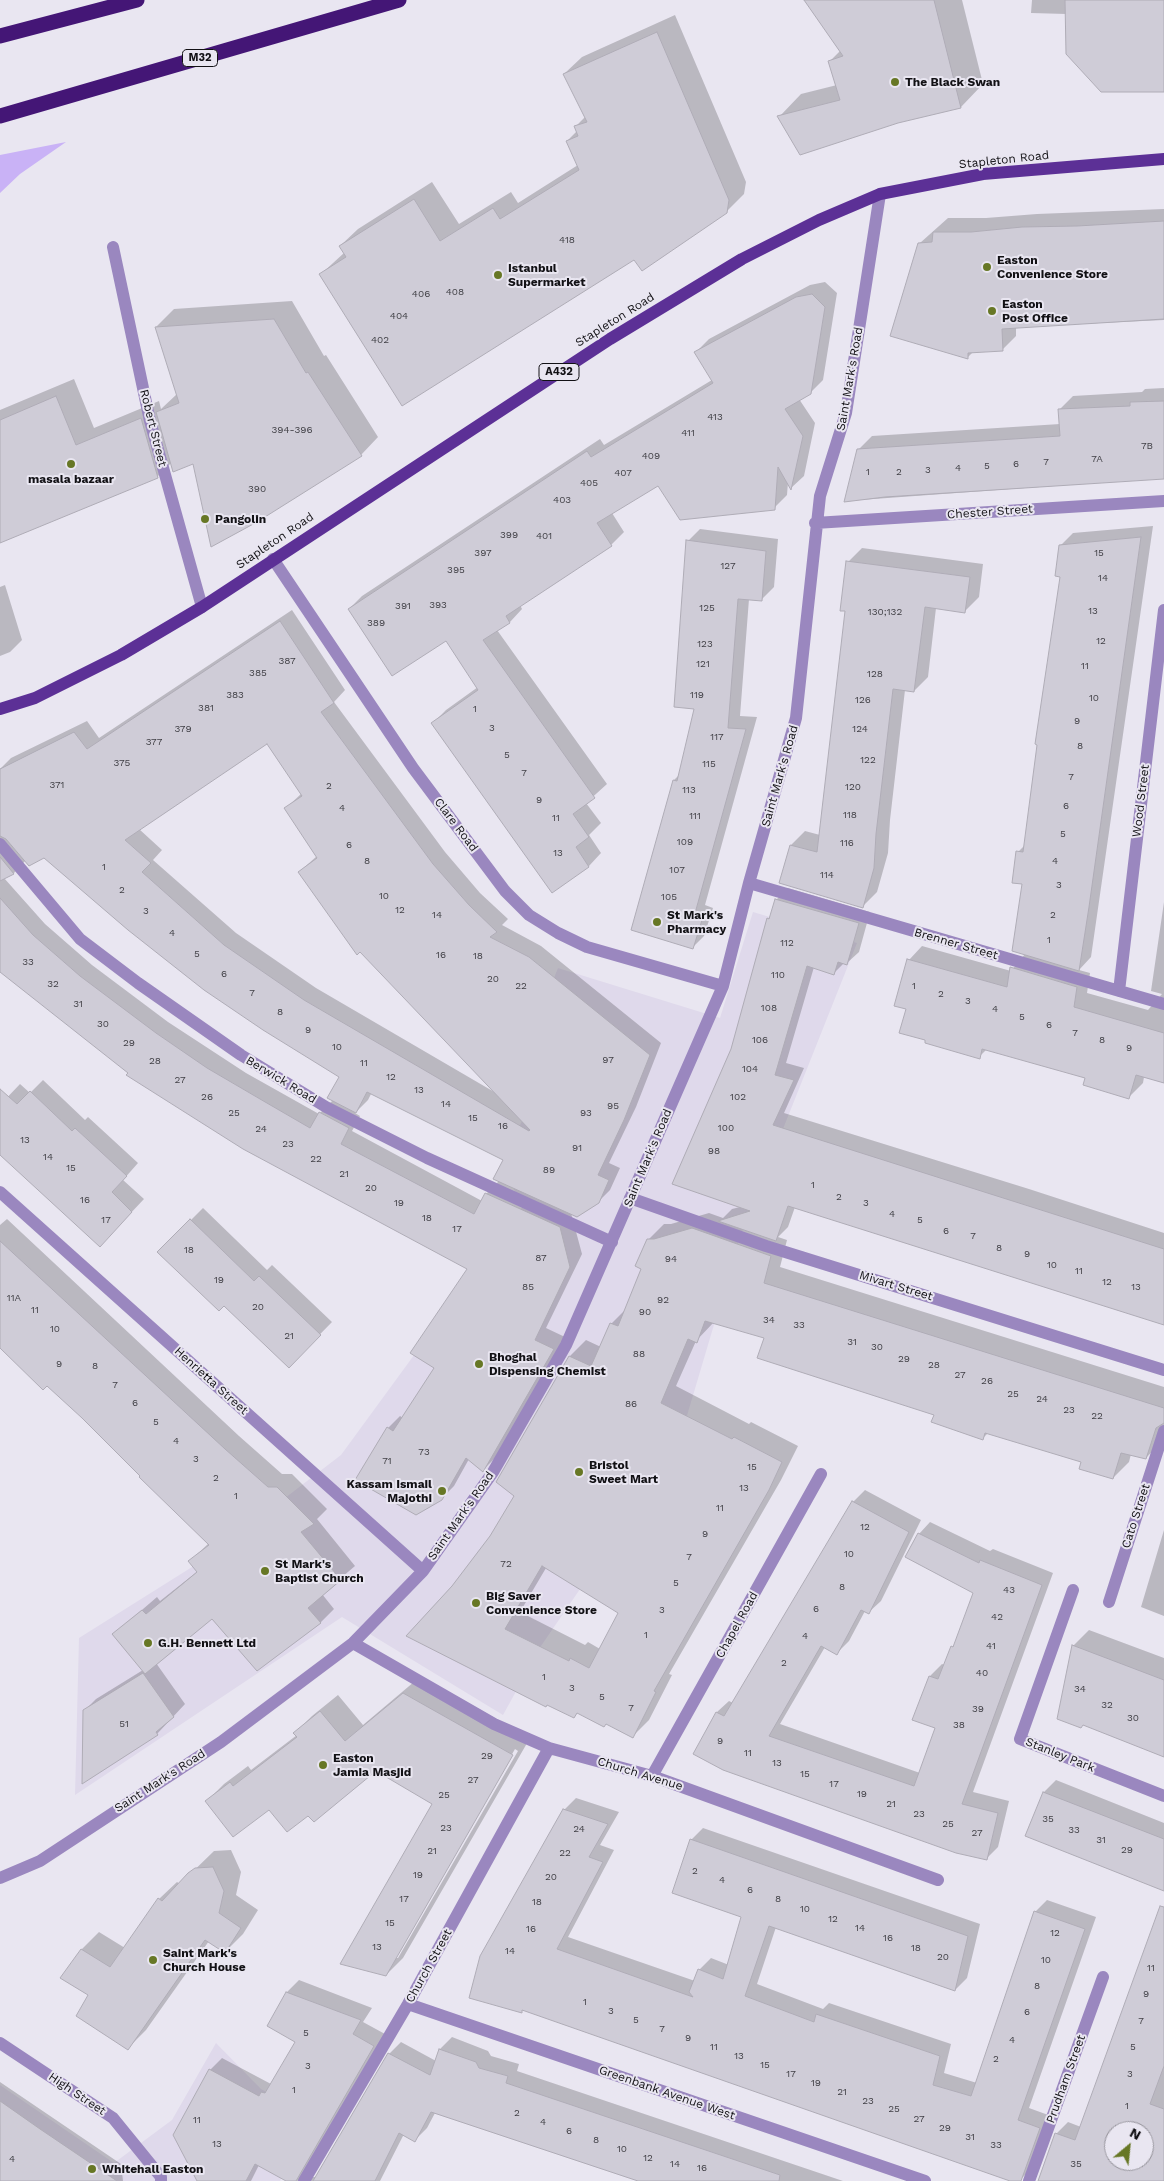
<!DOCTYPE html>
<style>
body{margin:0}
#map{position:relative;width:1164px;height:2181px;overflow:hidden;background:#e9e6f1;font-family:"Work Sans",sans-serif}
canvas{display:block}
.north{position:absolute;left:1104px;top:2121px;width:50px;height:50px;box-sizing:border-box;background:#e9e6f1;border:1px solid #939199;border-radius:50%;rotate:28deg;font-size:14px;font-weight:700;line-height:20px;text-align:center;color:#121115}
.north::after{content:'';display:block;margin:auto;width:18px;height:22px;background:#677725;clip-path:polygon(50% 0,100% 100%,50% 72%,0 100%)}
</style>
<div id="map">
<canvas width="1164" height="2181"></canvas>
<div class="north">N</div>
</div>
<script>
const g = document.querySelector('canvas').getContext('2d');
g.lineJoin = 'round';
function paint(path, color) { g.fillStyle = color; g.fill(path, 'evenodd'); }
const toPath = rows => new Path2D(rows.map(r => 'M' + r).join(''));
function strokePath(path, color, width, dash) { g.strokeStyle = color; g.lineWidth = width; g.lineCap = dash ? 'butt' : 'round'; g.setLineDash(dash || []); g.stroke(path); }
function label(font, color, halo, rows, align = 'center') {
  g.font = font + ' "Work Sans",sans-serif'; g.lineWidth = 4; g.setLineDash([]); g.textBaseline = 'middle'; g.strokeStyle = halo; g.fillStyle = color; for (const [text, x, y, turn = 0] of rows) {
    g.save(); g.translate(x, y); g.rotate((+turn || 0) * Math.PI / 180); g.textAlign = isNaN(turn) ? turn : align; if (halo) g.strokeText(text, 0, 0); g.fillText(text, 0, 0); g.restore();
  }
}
paint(toPath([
 [753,912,857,943,740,1237,678,1446,541,1646,503,1715,342,1617,75,1795,79,1638,208,1557,341,1455,523,1206,500,1165,524,1117,516,1070,558,968,720,1018],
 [216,2043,261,2089,313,2117,280,2181,0,2181,0,2085,114,2163,172,2120]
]), '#dfd9eb');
paint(toPath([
 [66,142,20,174,0,193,0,155]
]), '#c9b2f6');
paint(toPath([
 [806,0,962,0,983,84,961,107,898,122,779,117,801,94,837,85,829,62,841,50],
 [1032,0,1164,0,1164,91,1066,14,1031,13],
 [675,15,746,182,744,194,726,212,635,258,321,274,344,253,340,246,358,229,432,182,459,224,511,192,518,203,578,165,567,141,577,131,576,126,586,116,564,74,582,57],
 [1164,209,1164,320,1016,327,1016,336,1002,350,974,351,968,357,892,335,920,243,948,218,986,218,1037,214],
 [825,282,837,293,823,380,810,393,799,399,815,423,804,476,791,488,788,482,787,495,774,508,658,484,612,513,624,532,611,545,520,605,522,609,510,622,497,630,607,784,586,803,601,823,589,835,601,853,589,866,552,891,433,723,446,710,478,687,446,640,349,609,362,596,600,439,604,445,712,380,696,352,709,339,810,285],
 [292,301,324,356,326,355,378,437,361,455,171,463,157,477,0,542,0,410,74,379,94,428,159,401,161,409,177,394,156,327,174,309],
 [1164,388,1164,478,846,501,858,450,872,436,1060,424,1059,410,1073,396,1142,392,1145,389],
 [1153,526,1091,957,1079,970,1090,973,1087,993,1148,1010,1162,994,1151,991,1164,902,1164,1083,1144,1077,1143,1083,1129,1097,1087,1077,987,1049,979,1057,907,1008,909,960,922,946,1011,971,1025,954,1023,883,1018,852,1026,844,1061,576,1060,546,1073,533],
 [700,529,778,539,774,587,762,599,749,599,740,716,757,717,705,905,713,908,704,936,692,948,674,780,680,774,695,708,688,541],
 [862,548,983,564,979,597,965,611,936,608,928,677,914,691,905,690,890,820,888,853,877,892,863,906,791,845,805,831,820,835,847,610,848,562],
 [5,585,22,640,10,652,0,656,0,587],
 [292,610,345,690,334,702,445,852,480,893,508,919,502,925,541,946,661,1043,636,1107,609,1163,620,1168,610,1190,598,1202,571,1213,582,1254,546,1328,565,1337,495,1458,483,1470,469,1459,454,1486,441,1499,357,1479,388,1428,400,1416,403,1418,436,1368,468,1268,130,1073,0,964,0,769,11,758,87,721,99,738],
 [268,742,302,793,285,809,317,856,299,872,496,1093,316,988,236,933,153,860,162,850,139,829],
 [44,856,341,1076,333,1100,319,1114,246,1073,168,1022,92,965,45,924,4,878,14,873,26,860],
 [372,1092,504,1159,499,1181,486,1194,482,1201,352,1131,360,1116,355,1113,368,1100],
 [788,888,870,912,859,952,847,963,844,963,834,973,814,967,786,1063,804,1068,784,1113,1029,1189,1164,1233,1164,1324,795,1207,788,1227,778,1237,787,1240,780,1267,1164,1387,1164,1436,1162,1441,1146,1458,1131,1454,1129,1462,1113,1478,1083,1461,988,1433,982,1439,935,1414,765,1337,714,1322,696,1341,676,1386,749,1424,751,1422,798,1446,781,1480,669,1674,672,1675,649,1720,633,1736,607,1723,578,1712,574,1717,453,1587,491,1537,516,1495,498,1481,570,1356,586,1340,601,1347,611,1324,627,1308,643,1268,648,1240,664,1224,671,1224,709,1213,723,1218,732,1209,740,1207,732,1050,768,919,772,916,776,900],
 [546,1568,619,1612,600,1649,588,1642,585,1645,520,1612],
 [43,1080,85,1120,88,1117,138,1163,123,1180,144,1199,112,1233,0,1152,0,1105,20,1084,30,1093],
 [203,1208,267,1270,272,1265,332,1322,289,1366,224,1304,159,1252],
 [7,1219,239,1436,282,1474,292,1474,327,1509,317,1519,355,1566,322,1594,334,1609,320,1623,212,1617,156,1663,185,1704,157,1734,84,1711,96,1699,143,1670,114,1634,157,1597,160,1601,198,1571,190,1561,209,1543,83,1417,47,1384,0,1346,0,1225],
 [865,1490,921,1520,881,1601,869,1612,865,1611,849,1641,837,1653,825,1647,780,1724,920,1773,937,1728,914,1719,930,1676,942,1664,945,1665,952,1647,956,1643,975,1593,919,1534,930,1522,990,1551,993,1549,1053,1573,973,1792,1009,1801,998,1847,986,1859,695,1754,717,1712,729,1701,733,1703,853,1502],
 [1164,1530,1164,1616,1141,1607],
 [1089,1630,1164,1658,1164,1756,1073,1646],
 [421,1676,530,1738,403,1958,386,1975,434,1803,376,1770,308,1814,207,1801,224,1784,248,1766,251,1770,297,1735,295,1733,312,1716,338,1695,363,1725],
 [515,1749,518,1751,398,1958,395,1958],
 [1056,1780,1164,1823,1164,1890,1027,1836,1044,1792],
 [576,1798,619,1812,600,1845,614,1850,568,1937,695,1981,699,1970,711,1958,729,1965,743,1916,691,1840,703,1828,980,1924,967,1978,955,1990,776,1927,757,1984,823,2009,829,2003,951,2044,944,2073,977,2083,1035,1912,1047,1900,1096,1917,1029,2108,1051,2116,1033,2167,1021,2179,524,2009,521,2011,564,1810],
 [231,1850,241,1872,236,1895,258,1910,243,1934,225,1952,209,1941,146,2030,128,2048,89,1995,81,1950,99,1932,125,1948,159,1899,177,1882,180,1884,214,1851],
 [1164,1943,1164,2181,1038,2181,1056,2134,1068,2122,1081,2127],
 [1114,2131,1144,2131,1144,2161,1114,2161],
 [299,1980,372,2008,363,2022,385,2034,312,2177,317,2177,389,2054,401,2042,436,2061,440,2049,452,2037,488,2051,491,2056,519,2064,517,2071,843,2181,639,2181,435,2113,427,2128,415,2140,404,2134,380,2181,289,2181,259,2165,251,2181,198,2181,210,2070,222,2058,271,2084,297,2042,287,1992],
 [0,2082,121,2164,123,2181,0,2181]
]), '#0003');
const building = toPath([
 [804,0,934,0,961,108,898,123,800,155,777,116,840,100,828,61,843,56,804,0],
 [1065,0,1164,0,1164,92,1101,92,1066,54,1065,0],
 [657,32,729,200,727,213,642,271,634,260,402,406,319,274,346,257,339,246,414,199,440,241,493,208,500,219,579,170,566,141,578,136,574,126,587,122,563,74,657,32],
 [1164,221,1164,319,1002,329,1003,351,968,353,968,359,890,336,918,243,932,242,933,232,971,232,1022,227,1077,226,1164,221],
 [812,294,825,307,811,394,785,409,803,436,791,490,778,467,775,510,680,520,658,486,597,523,612,546,506,616,510,623,483,640,595,798,573,814,589,837,576,847,589,867,552,893,431,723,478,690,446,641,392,676,348,609,587,451,591,457,713,383,694,352,796,297,812,294],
 [274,319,306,373,308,372,362,456,257,522,211,547,193,464,173,472,158,419,156,412,179,403,155,327,274,319],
 [56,396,76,445,141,418,158,478,0,543,0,420,56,396],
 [1164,401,1164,479,885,497,844,502,857,449,1060,436,1058,409,1130,406,1130,402,1164,401],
 [1141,537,1089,907,1079,971,1012,951,1022,884,1012,883,1016,851,1023,852,1037,745,1035,744,1060,577,1055,576,1059,545,1141,537],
 [686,540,766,551,762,601,738,599,728,728,746,729,694,917,702,920,693,949,631,930,673,780,677,781,694,709,674,707,686,540],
 [846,561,970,577,965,613,925,607,914,692,893,689,876,834,874,868,863,908,779,883,790,845,817,852,845,611,840,611,846,561],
 [280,621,334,703,321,712,433,864,469,905,497,932,490,937,529,957,650,1055,624,1120,598,1175,609,1180,599,1203,577,1217,493,1179,503,1160,367,1092,356,1113,327,1098,339,1077,263,1030,204,990,128,930,44,858,29,866,6,839,0,836,0,769,74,732,87,749,280,621],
 [267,744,302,796,284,808,317,858,298,872,357,955,360,952,530,1130,529,1131,304,1000,224,945,142,872,151,863,125,840,267,744],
 [0,857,14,874,0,881,0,857],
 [0,898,33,935,80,976,156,1033,207,1068,260,1099,310,1128,319,1112,349,1128,341,1144,474,1214,485,1193,560,1227,570,1267,535,1340,554,1349,483,1472,466,1458,442,1500,416,1515,355,1480,387,1427,393,1431,434,1368,410,1353,467,1269,243,1149,126,1075,128,1073,0,972,0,898],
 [775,899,859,923,847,965,838,962,834,975,807,966,775,1075,794,1080,773,1125,1164,1249,1164,1325,788,1206,776,1241,718,1221,750,1211,672,1184,731,1049,767,918,769,919,775,899],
 [907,959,1007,987,1010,967,1077,987,1074,1007,1164,1033,1164,1083,1136,1075,1129,1099,1083,1085,1085,1078,982,1049,980,1059,925,1043,925,1040,899,1033,906,1009,894,1006,907,959],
 [0,1089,17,1104,30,1091,72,1131,75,1128,127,1176,112,1192,132,1212,100,1247,0,1155,0,1089],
 [190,1219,254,1281,259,1276,321,1335,289,1368,224,1306,219,1311,157,1252,190,1219],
 [692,1228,771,1256,764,1283,1164,1408,1164,1423,1156,1428,1146,1459,1121,1453,1113,1479,1079,1469,1081,1462,985,1433,983,1440,931,1422,934,1415,757,1358,764,1338,705,1321,697,1343,688,1339,661,1403,732,1439,734,1437,782,1462,769,1490,654,1691,656,1692,633,1738,606,1724,604,1727,577,1713,574,1718,547,1705,546,1707,406,1636,452,1586,490,1536,514,1496,496,1482,569,1356,591,1366,610,1323,618,1326,641,1269,635,1266,647,1239,654,1239,692,1228],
 [542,1566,618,1613,589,1668,570,1658,569,1661,505,1629,542,1566],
 [0,1241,225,1449,268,1487,277,1487,314,1524,301,1532,341,1580,308,1608,321,1623,257,1671,212,1619,145,1674,112,1634,142,1610,146,1614,197,1572,188,1561,209,1545,139,1477,140,1476,82,1418,47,1386,43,1390,0,1348,0,1241],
 [852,1501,909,1532,869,1614,861,1610,837,1655,821,1646,769,1736,914,1786,935,1728,912,1720,929,1676,938,1679,951,1646,953,1647,973,1593,905,1557,918,1533,979,1563,980,1560,1042,1585,962,1804,998,1813,987,1860,956,1853,723,1770,693,1754,716,1712,724,1716,852,1501],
 [1072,1645,1164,1680,1164,1757,1083,1725,1081,1728,1057,1719,1072,1645],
 [143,1673,174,1717,156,1732,158,1735,82,1784,83,1710,143,1673],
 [403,1693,513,1755,386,1976,340,1964,432,1804,376,1771,314,1822,308,1816,287,1832,269,1810,233,1837,205,1801,230,1782,233,1786,297,1737,293,1733,320,1711,345,1741,403,1693],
 [1043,1792,1164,1839,1164,1891,1025,1836,1043,1792],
 [563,1809,608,1824,589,1857,603,1862,557,1949,693,1997,689,1992,698,1969,723,1979,741,1917,672,1893,690,1839,968,1936,955,1991,769,1926,745,1996,814,2022,816,2014,940,2056,933,2085,971,2096,1034,1911,1085,1929,1018,2120,1040,2128,1021,2181,1010,2181,522,2010,522,2013,469,1998,480,1956,563,1809],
 [213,1867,224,1891,219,1913,241,1928,225,1953,205,1940,128,2050,76,2016,88,1995,60,1978,81,1949,110,1967,158,1898,162,1901,188,1873,195,1868,213,1867],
 [1160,1906,1164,1907,1164,2066,1150,2104,1164,2109,1164,2181,1038,2181,1055,2133,1075,2140,1160,1906],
 [1114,2131,1144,2131,1144,2161,1114,2161,1114,2131],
 [286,1992,361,2020,353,2034,374,2046,296,2181,286,2181,255,2164,246,2181,197,2181,173,2135,209,2069,259,2096,261,2092,265,2093,295,2042,267,2026,286,1992],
 [439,2049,476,2062,479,2068,508,2076,506,2083,780,2175,779,2181,638,2181,431,2112,415,2142,399,2133,375,2181,313,2181,388,2053,430,2075,439,2049],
 [0,2101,40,2129,117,2181,0,2181,0,2101]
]);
paint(building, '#cfccd7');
strokePath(building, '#afacb6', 1);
strokePath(toPath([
 [113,247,150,421,202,607],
 [815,523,1164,501],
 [273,559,413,768,505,891,529,915,558,933,587,947,723,986],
 [0,844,80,939,138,983,241,1055,326,1107,427,1158,612,1242],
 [749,883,1164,1004],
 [1119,991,1164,610],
 [0,1192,423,1571],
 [630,1198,766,1246,1164,1370],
 [1073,1590,1020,1739,1164,1796],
 [1109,1602,1164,1431],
 [353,1643,494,1724,549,1748,652,1776,938,1880],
 [652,1776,821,1474],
 [0,1878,40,1861,221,1742,353,1643,423,1571,493,1472,566,1345,723,986,749,883,796,718,820,496,846,413,880,194],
 [408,2004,925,2181],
 [0,2043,113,2118,161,2177,161,2181],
 [304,2181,408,2004,549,1748],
 [1029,2181,1103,1977]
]), '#9a87bf', 12);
strokePath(toPath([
 [0,709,35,698,121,655,202,607,610,339,742,259,819,220,880,194,983,174,1164,159]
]), '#5c3096', 12);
strokePath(toPath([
 [0,36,137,0],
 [0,116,399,0]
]), '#441676', 15);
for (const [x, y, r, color] of [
 [895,82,5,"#677725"],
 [987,267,5,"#677725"],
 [498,275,5,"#677725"],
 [992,311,5,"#677725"],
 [71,464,5,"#677725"],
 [205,519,5,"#677725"],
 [657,922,5,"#677725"],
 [479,1364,5,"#677725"],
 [579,1472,5,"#677725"],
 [442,1491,5,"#677725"],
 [265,1571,5,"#677725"],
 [476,1603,5,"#677725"],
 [148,1643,5,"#677725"],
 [323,1765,5,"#677725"],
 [153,1960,5,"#677725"],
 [92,2169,5,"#677725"]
]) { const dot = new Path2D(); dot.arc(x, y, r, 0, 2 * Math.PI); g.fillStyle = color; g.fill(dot); strokePath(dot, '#e9e6f1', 2); }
label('10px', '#414046', null, [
 ["418",567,240],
 ["408",455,292],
 ["406",421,294],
 ["404",399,316],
 ["402",380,340],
 ["413",715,417],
 ["394-396",292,430],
 ["411",688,433],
 ["7B",1147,446],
 ["409",651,456],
 ["7A",1097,459],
 ["7",1046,462],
 ["6",1016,464],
 ["5",987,466],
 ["4",958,468],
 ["3",928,470],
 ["1",868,472],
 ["2",899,472],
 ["407",623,473],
 ["405",589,483],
 ["390",257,489],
 ["403",562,500],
 ["399",509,535],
 ["401",544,536],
 ["397",483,553],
 ["15",1099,553],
 ["127",728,566],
 ["395",456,570],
 ["14",1103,578],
 ["393",438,605],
 ["391",403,606],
 ["125",707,608],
 ["13",1093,611],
 ["130;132",885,612],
 ["389",376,623],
 ["12",1101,641],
 ["123",705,644],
 ["387",287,661],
 ["121",703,664],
 ["11",1085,666],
 ["385",258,673],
 ["128",875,674],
 ["383",235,695],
 ["119",697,695],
 ["10",1094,698],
 ["126",863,700],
 ["381",206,708],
 ["1",475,709],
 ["9",1077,721],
 ["3",492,728],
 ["379",183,729],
 ["124",860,729],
 ["117",717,737],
 ["377",154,742],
 ["8",1080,746],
 ["5",507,755],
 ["122",868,760],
 ["375",122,763],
 ["115",709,764],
 ["7",524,773],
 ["7",1071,777],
 ["371",57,785],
 ["2",329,786],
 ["120",853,787],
 ["113",689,790],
 ["9",539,800],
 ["6",1066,806],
 ["4",342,808],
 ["118",850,815],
 ["111",695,816],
 ["11",556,818],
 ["5",1063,834],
 ["109",685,842],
 ["116",847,843],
 ["6",349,845],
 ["13",558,853],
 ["8",367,861],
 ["4",1055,861],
 ["1",104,867],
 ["107",677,870],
 ["114",827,875],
 ["3",1059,885],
 ["2",122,890],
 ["10",384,896],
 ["105",669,897],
 ["12",400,910],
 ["3",146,911],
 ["14",437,915],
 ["2",1053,915],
 ["4",172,933],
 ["1",1049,940],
 ["112",787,943],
 ["5",197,954],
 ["16",441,955],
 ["18",478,956],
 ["33",28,962],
 ["6",224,974],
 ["110",778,975],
 ["20",493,979],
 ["32",53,984],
 ["22",521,986],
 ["1",914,986],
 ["7",252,993],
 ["2",941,994],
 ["3",968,1001],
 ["31",78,1004],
 ["108",769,1008],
 ["4",995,1009],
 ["8",280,1012],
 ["5",1022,1017],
 ["30",103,1024],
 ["6",1049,1025],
 ["9",308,1030],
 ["7",1075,1033],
 ["106",760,1040],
 ["8",1102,1040],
 ["29",129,1043],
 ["10",337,1047],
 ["9",1129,1048],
 ["97",608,1060],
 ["28",155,1061],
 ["11",364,1063],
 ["104",750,1069],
 ["12",391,1077],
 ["27",180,1080],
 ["13",419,1090],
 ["26",207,1097],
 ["102",738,1097],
 ["14",446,1104],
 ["95",613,1106],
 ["25",234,1113],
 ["93",586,1113],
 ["15",473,1118],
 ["16",503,1126],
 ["100",726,1128],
 ["24",261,1129],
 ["13",25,1140],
 ["23",288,1144],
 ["91",577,1148],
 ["98",714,1151],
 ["14",48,1157],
 ["22",316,1159],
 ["15",71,1168],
 ["89",549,1170],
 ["21",344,1174],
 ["1",813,1185],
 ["20",371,1188],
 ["2",839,1197],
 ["16",85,1200],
 ["19",399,1203],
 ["3",866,1203],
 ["4",892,1214],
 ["18",427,1218],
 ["17",106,1220],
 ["5",920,1220],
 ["17",457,1229],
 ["6",946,1231],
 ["7",973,1236],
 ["8",999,1248],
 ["18",189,1250],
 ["9",1027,1254],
 ["87",541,1258],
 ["94",671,1259],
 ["10",1052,1265],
 ["11",1079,1271],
 ["19",219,1280],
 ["12",1107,1282],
 ["85",528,1287],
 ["13",1136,1287],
 ["11A",14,1298],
 ["92",663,1300],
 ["20",258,1307],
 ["11",35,1310],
 ["90",645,1312],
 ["34",769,1320],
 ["33",799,1325],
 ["10",55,1329],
 ["21",289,1336],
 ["31",852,1342],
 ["30",877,1347],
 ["88",639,1354],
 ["29",904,1359],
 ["9",59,1364],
 ["28",934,1365],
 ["8",95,1366],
 ["27",960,1375],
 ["26",987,1381],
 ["7",115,1385],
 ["25",1013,1394],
 ["24",1042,1399],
 ["6",135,1403],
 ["86",631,1404],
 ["23",1069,1410],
 ["22",1097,1416],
 ["5",156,1422],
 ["4",176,1441],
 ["73",424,1452],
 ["3",196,1459],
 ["71",387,1461],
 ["15",752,1467],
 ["2",216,1478],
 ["13",744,1488],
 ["1",236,1496],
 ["11",720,1508],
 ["12",865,1527],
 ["9",705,1534],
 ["10",849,1554],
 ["7",689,1557],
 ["72",506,1564],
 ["5",676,1583],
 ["8",842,1587],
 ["43",1009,1590],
 ["6",816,1609],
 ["3",662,1610],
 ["42",997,1617],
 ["1",646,1635],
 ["4",805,1636],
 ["41",991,1646],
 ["2",784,1663],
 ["40",982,1673],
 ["1",544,1677],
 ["3",572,1688],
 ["34",1080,1689],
 ["5",602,1697],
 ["32",1107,1705],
 ["7",631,1708],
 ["39",978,1709],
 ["30",1133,1718],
 ["51",124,1724],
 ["38",959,1725],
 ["9",720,1741],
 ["11",748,1753],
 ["29",487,1756],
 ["13",777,1763],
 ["15",805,1774],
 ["27",473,1780],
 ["17",834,1784],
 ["19",862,1794],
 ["25",444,1795],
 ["21",891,1804],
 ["23",919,1814],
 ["35",1048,1819],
 ["25",948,1824],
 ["23",446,1828],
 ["24",579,1829],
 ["33",1074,1830],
 ["27",977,1833],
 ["31",1101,1840],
 ["29",1127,1850],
 ["21",432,1851],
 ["22",565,1853],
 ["2",695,1871],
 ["19",418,1875],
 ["20",551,1877],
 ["4",722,1880],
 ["6",750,1890],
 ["17",404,1899],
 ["8",778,1899],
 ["18",537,1902],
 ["10",805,1909],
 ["12",833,1919],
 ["15",390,1923],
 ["14",860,1928],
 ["16",531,1929],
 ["12",1055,1933],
 ["16",888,1938],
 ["13",377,1947],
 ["18",916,1948],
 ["14",510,1951],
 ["20",943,1957],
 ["10",1046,1960],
 ["11",1151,1968],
 ["8",1037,1986],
 ["9",1146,1994],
 ["1",585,2002],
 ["3",611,2011],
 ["6",1027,2012],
 ["5",636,2020],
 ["7",1141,2021],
 ["7",662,2029],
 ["5",306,2033],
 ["9",688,2038],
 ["4",1012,2040],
 ["11",714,2047],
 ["5",1133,2047],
 ["13",739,2056],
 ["2",996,2059],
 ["15",765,2065],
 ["3",308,2066],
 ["17",791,2074],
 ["3",1130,2074],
 ["19",816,2083],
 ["1",294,2090],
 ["21",842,2092],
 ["23",868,2101],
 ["1",1127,2106],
 ["25",894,2109],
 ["2",517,2113],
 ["27",919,2119],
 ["11",197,2120],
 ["4",543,2122],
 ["29",945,2128],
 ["6",569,2131],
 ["31",970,2137],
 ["8",596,2140],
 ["13",217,2144],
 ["33",996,2145],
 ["10",622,2149],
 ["12",648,2158],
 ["4",12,2159],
 ["14",675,2164],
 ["35",1076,2164],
 ["16",702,2168]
]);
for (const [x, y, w] of [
 [200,58,35],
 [559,372,40]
]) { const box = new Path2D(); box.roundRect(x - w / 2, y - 8.5, w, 17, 4); g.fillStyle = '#e9e6f1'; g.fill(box); strokePath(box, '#121115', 1); }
label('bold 11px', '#121115', null, [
 ["M32",200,58],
 ["A432",559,372]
]);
label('bold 12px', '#121115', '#e9e6f1', [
 ["The Black Swan",905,82],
 ["Easton",997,260],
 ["Convenience Store",997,274],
 ["Istanbul",508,268],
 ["Supermarket",508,282],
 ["Easton",1002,304],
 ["Post Office",1002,318],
 ["masala bazaar",71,479,"center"],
 ["Pangolin",215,519],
 ["St Mark's",667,915],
 ["Pharmacy",667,929],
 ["Bhoghal",489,1357],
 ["Dispensing Chemist",489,1371],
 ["Bristol",589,1465],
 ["Sweet Mart",589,1479],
 ["Kassam Ismail",432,1484,"right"],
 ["Majothi",432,1498,"right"],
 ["St Mark's",275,1564],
 ["Baptist Church",275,1578],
 ["Big Saver",486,1596],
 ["Convenience Store",486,1610],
 ["G.H. Bennett Ltd",158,1643],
 ["Easton",333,1758],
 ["Jamia Masjid",333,1772],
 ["Saint Mark's",163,1953],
 ["Church House",163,1967],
 ["Whitehall Easton",102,2169]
], 'left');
label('12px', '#121115', '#e9e6f1', [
 ["Stapleton Road",1004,160,-6],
 ["Stapleton Road",615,320,-32],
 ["Saint Mark's Road",850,379,-80],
 ["Robert Street",153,428,76],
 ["Chester Street",990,512,-4],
 ["Stapleton Road",275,541,-34],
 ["Saint Mark's Road",780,776,-74],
 ["Wood Street",1141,801,-83],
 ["Clare Road",456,825,53],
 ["Brenner Street",956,944,16],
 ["Berwick Road",281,1080,31],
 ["Saint Mark's Road",648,1158,-67],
 ["Mivart Street",896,1286,17],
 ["Henrietta Street",211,1381,42],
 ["Saint Mark's Road",461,1516,-55],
 ["Cato Street",1136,1516,-72],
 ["Chapel Road",737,1625,-61],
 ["Stanley Park",1060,1755,22],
 ["Church Avenue",640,1774,17],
 ["Saint Mark's Road",160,1781,-33],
 ["Church Street",429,1966,-61],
 ["Prudham Street",1066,2079,-70],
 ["Greenbank Avenue West",667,2093,19],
 ["High Street",77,2094,34]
]);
</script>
